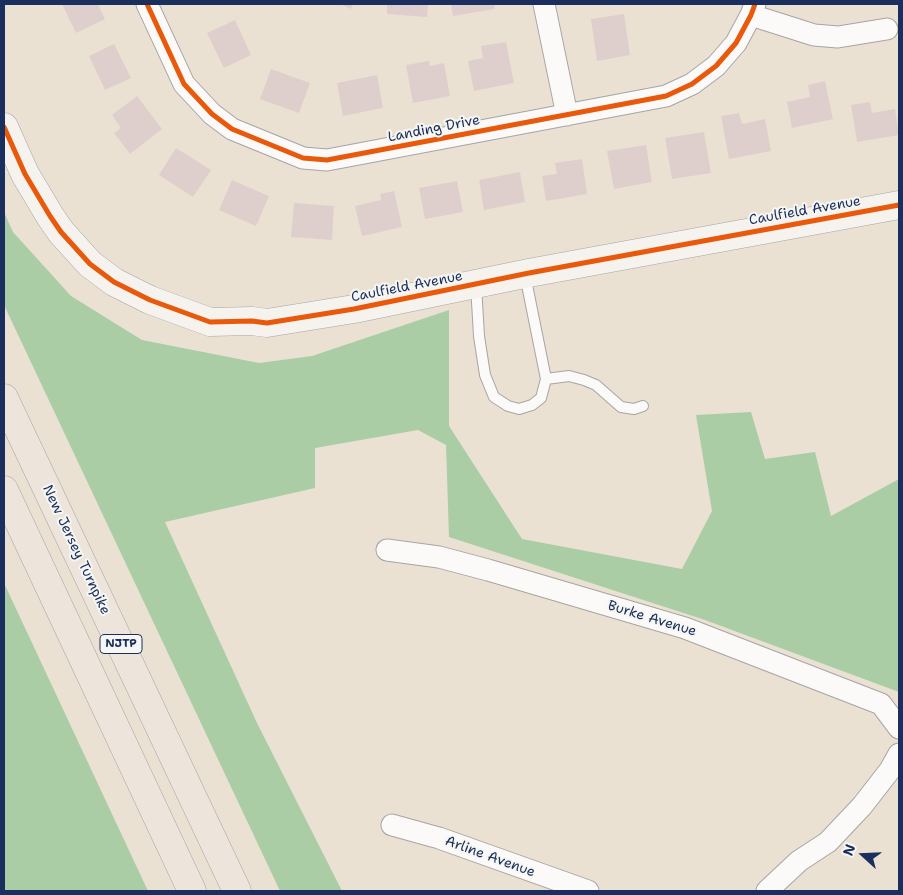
<!DOCTYPE html>
<style>
body{margin:0}
#map{position:relative;width:903px;height:895px;overflow:hidden;background:#eae1d3;font-family:"Shantell Sans",sans-serif}
canvas{display:block}
.frame{position:absolute;inset:0;border:5px solid #1b2f5e;pointer-events:none}
.north{position:absolute;left:838px;top:830px;width:50px;height:50px;-webkit-text-stroke:4px #f6f6f2;paint-order:stroke;rotate:290deg;font-size:14px;font-weight:700;line-height:20px;text-align:center;color:#1b2f5e}
.north::after{content:'';display:block;margin:auto;width:18px;height:22px;background:#1b2f5e;clip-path:polygon(50% 0,100% 100%,50% 72%,0 100%)}
</style>
<div id="map">
<canvas width="903" height="895"></canvas>
<div class="frame"></div>
<div class="north">N</div>
</div>
<script>
const g = document.querySelector('canvas').getContext('2d');
g.lineJoin = 'round';
function paint(path, color) { g.fillStyle = color; g.fill(path, 'evenodd'); }
const toPath = rows => new Path2D(rows.map(r => 'M' + r).join(''));
function strokePath(path, color, width, dash) { g.strokeStyle = color; g.lineWidth = width; g.lineCap = dash ? 'butt' : 'round'; g.setLineDash(dash || []); g.stroke(path); }
function label(font, color, halo, rows, align = 'center') {
  g.font = font + ' "Shantell Sans",sans-serif'; g.lineWidth = 4; g.setLineDash([]); g.textBaseline = 'middle'; g.strokeStyle = halo; g.fillStyle = color; for (const [text, x, y, turn = 0] of rows) {
    g.save(); g.translate(x, y); g.rotate((+turn || 0) * Math.PI / 180); g.textAlign = isNaN(turn) ? turn : align; if (halo) g.strokeText(text, 0, 0); g.fillText(text, 0, 0); g.restore();
  }
}
paint(toPath([
 [4,212,13,232,71,296,142,340,259,363,312,356,449,310,449,426,522,539,682,569,712,511,696,415,751,412,765,459,815,452,831,516,899,479,899,692,705,620,449,537,446,445,418,430,315,448,315,488,165,522,257,723,342,891,280,891,4,305],
 [4,583,148,891,4,891]
]), '#abcda5');
paint(toPath([
 [62,4,98,4,105,19,76,33],
 [340,4,353,4,351,9],
 [387,4,428,4,427,17,387,14],
 [451,4,494,4,495,9,453,16],
 [624,14,630,55,597,61,591,19],
 [235,20,251,55,224,68,207,33],
 [506,42,514,83,474,91,468,61,483,58,481,46],
 [114,44,131,78,105,90,89,56],
 [429,61,430,66,444,63,450,96,413,103,406,65],
 [271,69,310,83,299,113,260,99],
 [377,75,383,108,343,116,337,83],
 [825,81,833,119,792,128,787,102,810,97,808,85],
 [137,96,162,129,130,154,114,133,121,128,112,115],
 [870,102,872,113,895,109,899,135,857,142,851,105],
 [739,113,742,124,765,119,771,151,729,159,721,116],
 [704,132,711,173,672,179,665,138],
 [646,145,652,182,614,189,607,151],
 [176,148,211,170,193,197,159,175],
 [582,159,587,194,546,201,542,176,557,174,555,163],
 [520,172,525,202,484,210,479,180],
 [232,180,269,196,256,226,219,210],
 [457,181,463,212,425,219,419,188],
 [394,191,402,227,362,236,355,206,381,200,380,194],
 [294,203,334,206,332,240,291,237]
]), '#dfcfcc');
const lane = toPath([
 [476,285,479,336,485,375,494,397,508,406,519,409,532,405,541,398,546,379,525,275],
 [546,379,569,376,584,380,596,385,621,407,634,409,643,406]
]);
const street = toPath([
 [147,4,184,84,212,114,232,129,303,158,327,160,666,96,692,84,716,66,736,43,751,15,755,4],
 [544,4,567,115],
 [751,15,814,35,838,37,887,29],
 [387,550,439,557,488,570,685,628,881,704,899,728],
 [392,825,439,838,588,891],
 [767,891,799,861,828,842,862,806,890,770,899,754]
]);
const secondary = toPath([
 [4,127,25,174,50,216,61,232,90,264,114,282,150,300,210,322,252,321,267,323,354,309,529,273,899,205]
]);
const highway = toPath([
 [4,398,237,891],
 [4,490,192,891]
]);
strokePath(lane, '#a7a4a3', 12);
strokePath(street, '#a7a4a3', 23);
strokePath(secondary, '#a7a4a3', 29);
strokePath(highway, '#a7a4a3', 29);
strokePath(lane, '#fcfaf8', 10);
strokePath(street, '#fcfaf8', 21);
strokePath(secondary, '#f6f2ed', 28);
strokePath(highway, '#ede4dc', 28);
strokePath(toPath([
 [147,4,184,84,212,114,232,129,303,158,327,160,666,96,692,84,716,66,736,43,751,15,755,4],
 [4,127,25,174,50,216,61,232,90,264,114,282,150,300,210,322,252,321,267,323,354,309,529,273,899,205]
]), '#e8590c', 5);
for (const [x, y, w] of [
 [121,644,42]
]) { const box = new Path2D(); box.roundRect(x - w / 2, y - 9.5, w, 19, 4); g.fillStyle = '#f6f6f2'; g.fill(box); strokePath(box, '#1b2f5e', 1); }
label('bold 12px', '#1b2f5e', null, [
 ["NJTP",121,644]
]);
label('14px', '#1b2f5e', '#f6f6f2', [
 ["Landing Drive",434,129,-11],
 ["Caulfield Avenue",805,211,-10],
 ["Caulfield Avenue",407,287,-11],
 ["New Jersey Turnpike",76,550,65],
 ["Burke Avenue",652,619,17],
 ["Arline Avenue",490,857,20]
]);
</script>
